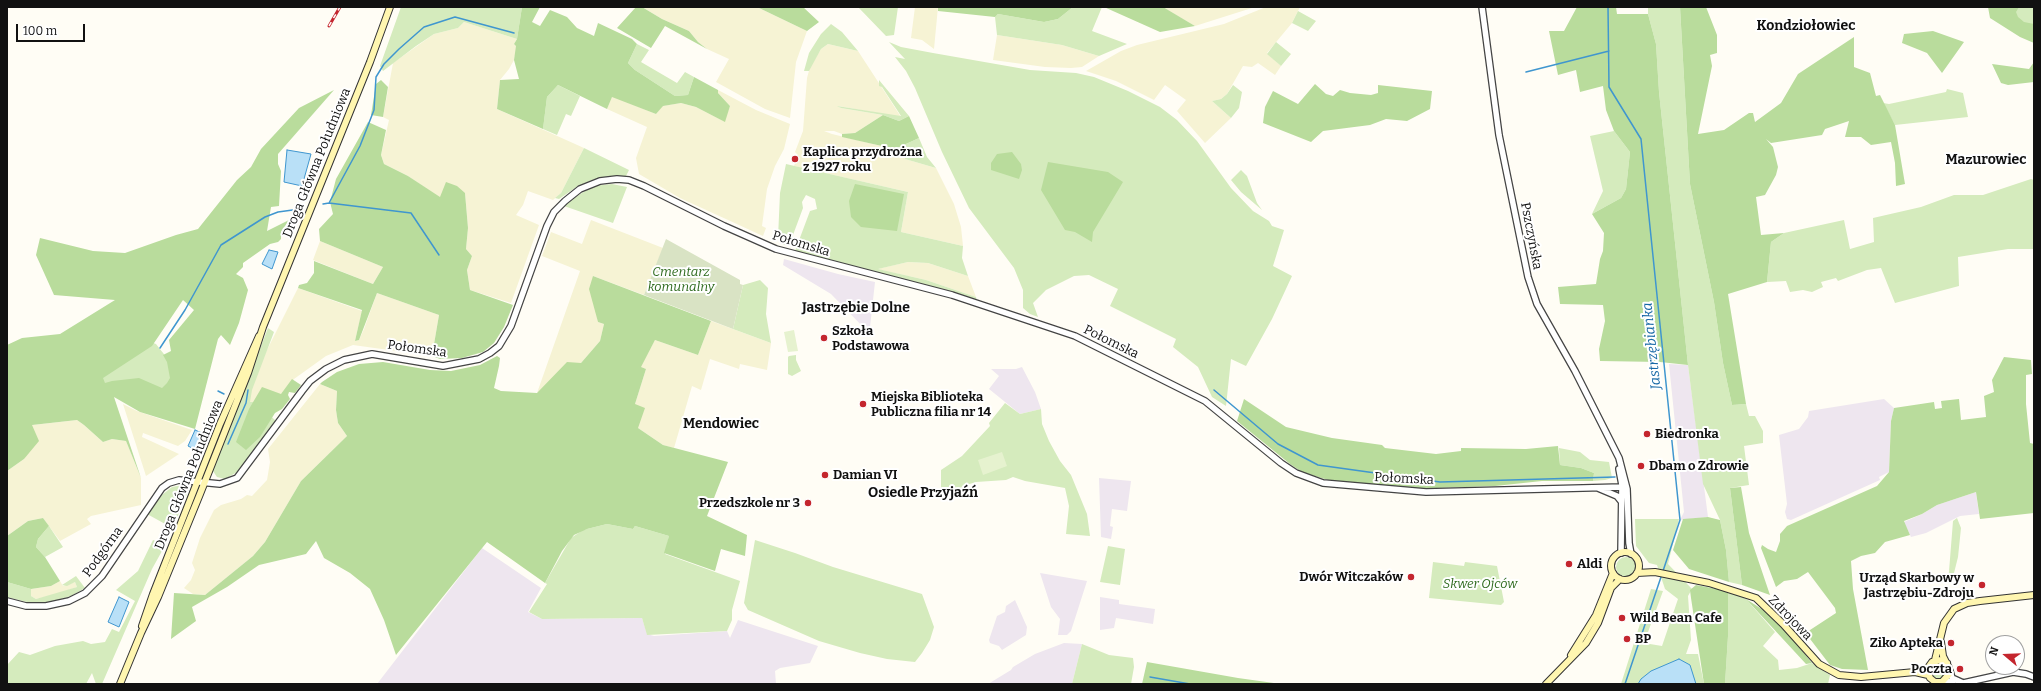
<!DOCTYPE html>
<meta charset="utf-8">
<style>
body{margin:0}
#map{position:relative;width:2041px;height:691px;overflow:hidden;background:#fffdf5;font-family:Bitter,serif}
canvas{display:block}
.frame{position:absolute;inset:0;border:8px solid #111;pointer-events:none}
.north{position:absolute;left:1985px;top:635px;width:40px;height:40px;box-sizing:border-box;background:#fff;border:1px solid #a0a0a0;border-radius:50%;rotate:289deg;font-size:11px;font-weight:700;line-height:16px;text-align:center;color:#111}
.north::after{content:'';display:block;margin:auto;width:14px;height:18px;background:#c4262e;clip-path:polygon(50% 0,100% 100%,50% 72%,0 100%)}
.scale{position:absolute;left:16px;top:24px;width:69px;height:18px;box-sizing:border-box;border:2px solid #111;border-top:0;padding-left:5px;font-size:12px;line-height:14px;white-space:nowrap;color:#111;-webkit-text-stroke:3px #fff;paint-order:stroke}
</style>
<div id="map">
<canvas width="2041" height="691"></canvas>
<div class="frame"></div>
<div class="north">N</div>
<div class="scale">100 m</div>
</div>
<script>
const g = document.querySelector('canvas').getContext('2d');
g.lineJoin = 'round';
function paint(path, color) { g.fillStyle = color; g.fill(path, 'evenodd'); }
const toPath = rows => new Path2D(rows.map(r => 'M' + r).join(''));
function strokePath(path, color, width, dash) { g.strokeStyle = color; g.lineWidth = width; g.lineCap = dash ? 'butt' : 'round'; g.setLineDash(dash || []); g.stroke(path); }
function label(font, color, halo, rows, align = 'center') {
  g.font = font + ' Bitter,serif'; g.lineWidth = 4; g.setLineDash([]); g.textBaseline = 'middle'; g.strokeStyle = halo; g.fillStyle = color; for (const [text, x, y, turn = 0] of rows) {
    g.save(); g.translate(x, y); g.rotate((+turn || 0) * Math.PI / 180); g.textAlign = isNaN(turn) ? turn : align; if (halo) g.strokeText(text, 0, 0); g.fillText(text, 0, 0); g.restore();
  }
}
paint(toPath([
 [784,259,838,274,875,282,870,327,867,331,831,294,783,265],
 [1669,364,1688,365,1708,517,1680,520,1684,512],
 [1022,367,1035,392,1041,409,1020,414,989,389,999,376,991,369,1016,369],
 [1884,399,1894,408,1891,421,1889,472,1879,477,1880,480,1791,520,1787,519,1785,512,1787,504,1779,435,1799,429,1808,417,1809,411],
 [1099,478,1131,481,1127,511,1112,509,1110,526,1113,527,1111,539,1101,537],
 [1976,492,1979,514,1960,516,1926,533,1911,537,1904,522,1922,514,1937,505],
 [482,548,541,588,528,612,542,619,642,618,647,634,654,636,727,631,730,638,738,620,818,646,810,663,780,668,775,671,776,684,377,684],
 [1040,573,1087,581,1071,631,1067,635,1058,635,1060,619,1051,607],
 [1100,597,1119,600,1119,604,1155,609,1153,624,1116,618,1114,628,1100,630],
 [1015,600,1027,627,1026,635,1002,650,999,646,990,643,989,640,997,616,1005,612,1006,606],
 [1064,643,1082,644,1072,684,988,684,1011,670,1013,667,1035,654]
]), '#eee6ef');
paint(toPath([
 [642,7,757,7,807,31,796,62,790,118,765,109,716,82,729,59,707,49,698,42,689,31,662,19],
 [915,7,938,7,934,49,922,40,911,38],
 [1162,7,1255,7,1195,26],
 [1266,7,1300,7,1292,23,1267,53,1281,66,1275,75,1258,63,1252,67,1243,66,1227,94,1221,99,1212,101,1231,118,1205,143,1177,111,1186,100,1165,85,1154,100,1116,81,1086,71,1121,51,1137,45,1224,24],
 [464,22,517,39,514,44,517,46,514,60,509,69,500,80,497,109,584,148,561,193,553,200,528,191,523,205,516,215,539,225,511,303,470,290,467,270,472,256,466,249,468,228,465,193,440,198,408,176,384,164,381,155,389,120,383,117,393,63,434,34,458,28],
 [997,35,1062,45,1099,56,1082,67,1071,68,1045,67,993,60],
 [828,44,858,51,901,117,838,106,841,108,883,115,855,133,842,134,834,131,824,131,832,134,906,152,905,159,936,168,954,204,961,227,963,246,901,232,908,192,794,166,798,155,795,152,803,131,807,78,810,67,821,49],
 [718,90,756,110,790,124,784,149,775,166,767,189,762,226,766,228,763,236,680,198,639,174,636,158,647,127,607,109,612,96,656,114,662,106,681,103,696,107,724,121,730,106,718,93],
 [591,220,663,248,644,295,593,276,598,322,604,324,600,341,581,363,537,393,580,271,542,256,551,232,582,244],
 [320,241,383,267,373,284,313,260],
 [908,262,928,263,968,276,976,297,926,280,877,269],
 [298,288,362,311,355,341,359,340,364,329,377,293,439,315,432,356,353,345,326,356,294,379,281,395,248,404,251,388,263,358],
 [711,321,771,343,767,370,740,364,739,369,710,359,701,390,692,386,674,448,663,445,638,428,635,404,646,369,640,367,655,340,698,355],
 [320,384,337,391,336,410,338,423,347,436,301,481,265,542,253,556,205,595,193,594,184,588,191,580,195,570,192,563,200,538,214,510,221,505,241,499,247,495,252,496,267,480,270,462,268,449],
 [123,404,137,411,192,430,185,441,178,446,143,433,142,437,179,454,146,476],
 [77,420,84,425,103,442,112,439,126,441,141,478,141,505,91,516,87,519,91,524,60,541,43,518,28,521,7,536,7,471,24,459,32,425],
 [60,581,63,586,75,582,77,587,51,596,36,599,31,596,31,589,51,586]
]), '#f6f3d4');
paint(toPath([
 [401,7,522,7,517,39,464,22,458,28,434,34,416,46,383,71,380,66],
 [858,7,898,7,894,35,886,36],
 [1073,7,1102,7,1092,31,1127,44,1099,56,1062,45,997,35,995,17,998,14,1044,22,1058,19],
 [1648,7,1680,7,1690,184,1714,302,1723,363,1732,405,1746,404,1749,416,1755,416,1763,431,1763,443,1744,446,1749,485,1730,488,1742,585,1729,582,1726,550,1720,520,1703,484,1688,365,1659,92,1656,44,1648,14],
 [1990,7,2034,7,2034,36],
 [1298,11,1316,21,1308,31,1292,23],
 [831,24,842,32,858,51,828,44,821,49,809,71,804,71,809,53,821,34],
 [889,42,901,47,933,53,1030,70,1076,73,1094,77,1128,91,1160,107,1177,120,1197,141,1231,188,1253,211,1269,221,1272,226,1284,230,1273,266,1292,276,1272,319,1246,366,1231,359,1226,406,1212,397,1198,367,1173,347,1176,339,1110,306,1118,289,1089,275,1074,276,1046,290,1033,303,1038,317,1030,314,1023,308,1023,290,1014,268,969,208,942,152,915,88,906,71,895,57,905,59],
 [1276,42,1291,54,1281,66,1267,54],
 [637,44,649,50,641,62,677,83,685,72,694,77,688,95,675,96,635,70,628,63],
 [879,80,909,116,899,121,883,115,841,108,837,106,901,116,882,87,879,86],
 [558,85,580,96,571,116,566,114,557,135,543,129,547,97],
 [1233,85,1242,92,1239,108,1231,118,1212,101,1221,99,1227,94],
 [1947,89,1963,93,1968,117,1895,125,1883,103,1889,104,1946,92],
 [1614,131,1630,152,1626,189,1621,198,1592,214,1603,191,1590,136],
 [919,138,927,157,936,168,905,159,906,152,895,149],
 [584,148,629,170,626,176,610,176,592,180,578,186,559,199,555,198,561,193],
 [786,164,908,192,901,232,963,246,962,258,968,276,928,263,908,262,878,269,926,280,976,297,977,301,924,285,862,270,795,251,810,211,817,209,815,199,806,195,802,202,803,208,790,243,784,245,778,238,780,193],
 [1241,170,1247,176,1257,203,1262,210,1241,192,1231,180],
 [2031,179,2034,180,2034,249,2008,249,1958,257,1959,286,1895,303,1881,268,1867,270,1838,281,1836,278,1821,282,1823,287,1812,292,1803,290,1790,292,1786,281,1767,282,1771,242,1784,233,1844,220,1850,249,1874,242,1873,218,1921,207,1954,195,1983,195],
 [612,184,627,187,613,223,564,206,574,198,593,186],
 [760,280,768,288,766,314,771,343,733,329,743,285],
 [268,328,274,332,252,390,250,402,256,402,276,421,239,471,225,479,217,477,213,471,215,464],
 [148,341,156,344,167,358,171,374,170,384,164,391,150,387,73,406,92,382],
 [796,355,796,360,801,371,792,376,788,374,788,357,789,356],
 [1005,403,1020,414,1041,409,1042,424,1049,441,1060,461,1071,475,1087,514,1090,536,1066,534,1069,506,1065,488,1025,481,1013,477,1006,480,976,482,963,486,963,489,956,490,948,488,949,498,941,498,941,470,962,456,990,426,989,423],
 [1559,448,1580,452,1590,460,1609,462,1612,478,1605,480,1593,481,1594,473,1581,468,1560,465],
 [183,485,189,489,167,542,152,569,102,684,96,684,92,673,86,684,7,684,7,665,19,652,30,655,55,646,83,641,91,644,105,642,112,629,119,632,135,601,116,590,138,571,153,540,158,542,167,525,147,514,158,498,172,487],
 [1957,518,1961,528,1958,557,1953,577,1948,584,1953,521],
 [1635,519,1679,519,1668,564,1692,589,1688,596,1691,640,1686,654,1698,654,1704,684,1621,684,1651,589,1663,591,1644,643,1662,646,1678,599,1665,589,1657,565,1649,563,1636,546],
 [607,524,633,529,635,526,669,536,665,554,740,581,732,610,732,620,727,631,647,635,642,618,542,619,529,612,547,584,545,583,571,538,583,530],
 [49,526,63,547,45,557,36,547,38,539],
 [755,540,795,553,833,567,922,594,934,627,930,640,922,653,915,662,887,659,860,653,819,641,748,610,744,603],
 [1108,546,1125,549,1120,585,1100,582],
 '1616 567a10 10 0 1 1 20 0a10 10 0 1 1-20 0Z',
 [1433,562,1464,566,1465,562,1497,566,1504,602,1501,605,1429,598],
 [76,576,85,588,71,596,51,602,35,604,7,597,7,582,31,589,31,596,36,599,77,587,75,582,67,586,62,585],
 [1728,591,1746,599,1775,632,1763,646,1778,660,1779,670,1797,668,1812,663,1830,675,1828,684,1725,684,1728,636],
 [1082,644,1109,655,1133,658,1134,667,1131,684,1072,684],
 '1930 671a8 8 0 1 1 16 0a8 8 0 1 1-16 0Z'
]), '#d5ebbd');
paint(toPath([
 [522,7,540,7,532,22,540,26,550,10,567,17,577,28,594,36,598,23,632,39,637,44,628,63,635,70,675,96,688,95,694,77,718,90,718,93,730,106,725,122,696,107,681,103,663,106,656,114,612,97,607,109,558,85,547,97,543,129,497,109,500,80,519,79,514,60,516,46,514,44,517,39],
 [636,7,642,7,662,19,689,31,698,42,707,49,665,26,651,48,617,28],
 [757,7,803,7,819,22,807,31],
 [938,7,1073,7,1058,19,1044,22,998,14,995,17,938,11],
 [1104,7,1163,7,1195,26,1160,32],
 [1577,7,1616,7,1617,14,1648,14,1656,44,1659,92,1688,365,1660,362,1600,361,1599,349,1605,321,1603,305,1560,304,1558,287,1596,284,1600,259,1603,251,1604,233,1592,214,1621,198,1626,189,1630,152,1614,131,1606,110,1603,86,1580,92,1576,70,1558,75,1549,31,1564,31],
 [1680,7,1706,7,1717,35,1717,53,1710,55,1712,66,1698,134,1724,130,1749,113,1753,113,1755,122,1781,103,1798,74,1854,37,1854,67,1870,73,1876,96,1880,95,1895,125,1905,184,1896,186,1895,163,1891,142,1871,145,1861,137,1845,137,1849,121,1825,129,1822,135,1771,143,1766,139,1773,147,1778,167,1776,175,1765,195,1756,197,1761,235,1784,233,1771,242,1767,282,1728,294,1746,404,1732,405,1723,363,1714,302,1690,184],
 [1988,7,2019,7,2016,12,2018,17,2024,22,2034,24,2034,43,2020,37,1990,18],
 [1933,31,1964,42,1942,73,1927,53,1902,43,1904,34],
 [2034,62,2034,82,2008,85,2001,83,1992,64,2029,69],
 [381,80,388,87,383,117,371,115,376,84],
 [1315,84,1326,94,1333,96,1340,90,1350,93,1371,95,1378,93,1378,85,1432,91,1430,109,1407,121,1386,119,1370,125,1323,131,1311,142,1263,123,1265,107,1273,91,1298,104],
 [334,90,278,154,278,164,281,171,279,206,271,207,267,231,289,220,281,232,281,239,278,242,270,244,243,263,243,267,236,274,243,278,248,290,239,323,230,345,221,335,218,339,195,429,140,412,114,397,141,478,126,441,112,439,103,442,84,425,77,420,32,425,39,441,24,459,7,471,7,345,22,338,60,334,115,300,54,295,36,255,40,238,93,251,125,253,176,235,198,229,237,180,251,167,261,149,299,108],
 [183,300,194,310,169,340,171,351,163,355,167,362,170,378,167,383,162,388,139,378,112,381,105,383,103,378,152,346],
 [883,115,899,121,909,116,919,138,895,149,842,137,842,134,855,133],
 [368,122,386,130,381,155,384,164,408,176,440,197,446,182,457,186,465,193,468,228,466,249,472,256,467,270,470,290,513,305,504,327,494,343,483,352,462,358,440,359,432,356,439,315,377,293,359,340,355,341,362,310,298,288,299,285,307,283,314,273,314,261,373,284,383,267,320,241,319,229,333,214,330,202,336,179],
 [1012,152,1021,164,1022,170,1019,179,991,170,991,163,997,154],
 [1048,162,1108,172,1123,182,1093,232,1092,242,1075,232,1065,230,1041,190],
 [855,184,904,194,897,231,861,227,851,217,849,201],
 [593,276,711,321,698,355,655,340,641,367,646,369,635,404,645,408,638,428,663,445,728,462,707,516,747,535,745,556,721,549,715,571,664,553,669,536,635,526,633,529,607,524,587,529,574,535,562,551,545,583,487,542,396,655,384,620,370,589,350,573,324,558,316,541,306,554,259,565,227,587,192,607,196,621,171,639,174,593,205,595,253,556,265,542,301,481,347,436,338,423,336,410,337,391,320,384,322,382,337,372,359,364,383,362,430,370,451,371,480,365,497,356,500,358,499,366,494,388,501,391,537,393,567,362,581,363,600,341,604,324,598,322,589,289],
 [2004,357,2031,360,2032,374,2026,375,2026,404,2030,443,2034,444,2034,513,1980,519,1976,492,1937,505,1922,514,1904,521,1910,535,1885,542,1875,553,1861,556,1851,561,1853,589,1868,670,1842,669,1830,665,1807,635,1810,630,1836,613,1835,608,1808,572,1797,579,1784,581,1776,587,1761,548,1762,545,1768,549,1776,552,1780,541,1780,534,1787,526,1877,486,1889,472,1891,421,1894,408,1934,402,1935,409,1942,408,1941,401,1959,399,1961,420,1986,417,1984,396,1994,392,1992,380],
 [292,379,301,385,295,393,289,392,288,395,290,399,282,409,275,413,260,437,246,450,236,442,249,409,262,387,281,394],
 [1244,399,1286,427,1332,438,1382,445,1385,448,1436,454,1461,451,1461,448,1526,449,1558,446,1560,465,1581,468,1594,473,1593,481,1542,481,1495,486,1408,489,1328,480,1302,472,1290,464,1237,421],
 [1741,487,1749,533,1770,595,1742,585,1730,488],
 [1708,517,1720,520,1726,550,1729,582,1689,569,1673,550,1683,519],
 [43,518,49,526,38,539,36,547,45,557,60,581,51,586,31,589,7,582,7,536,28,521],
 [1696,585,1728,591,1728,636,1725,684,1704,684,1691,598,1690,590],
 [1746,599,1768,613,1782,626,1812,663,1806,664],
 [1147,662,1238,678,1281,684,1142,684]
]), '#b9dc9c');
paint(toPath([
 [666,239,740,280,740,284,743,285,733,329,644,295]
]), '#d9e3c4');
paint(toPath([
 [794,330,798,351,788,352,784,332],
 [1002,452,1007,466,983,475,978,460]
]), '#e6f2cf');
const water = toPath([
 [287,150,311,154,302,186,284,182,287,150],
 [269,250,278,252,272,269,262,264,269,250],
 [195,430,202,433,198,451,188,446,195,430],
 [119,597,129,602,119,627,108,622,119,597],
 [1679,659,1690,665,1696,684,1638,684,1641,679,1651,671,1679,659]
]);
paint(water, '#b9e0f7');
strokePath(water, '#3f96cf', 1);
strokePath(toPath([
 [1608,7,1609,87,1641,139,1680,520,1663,571],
 [1526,72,1609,51],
 [329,203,360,146,374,110,376,77,384,64,399,49,424,27,455,17,514,33],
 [323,204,329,203,411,213,439,255],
 [160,348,185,310,221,245,265,217,278,212,300,209],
 [1214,390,1278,444,1318,465,1440,482,1615,477],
 [218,391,224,394],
 [202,435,208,435],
 [228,444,246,403,248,390],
 [1150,677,1190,684],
 [1625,684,1662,574]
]), '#3f96cf', 1.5);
const tertiary = toPath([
 [1482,7,1499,135,1528,277,1537,304,1575,371,1619,458,1627,489,1629,543,1631,554],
 [1619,469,1622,485,1621,553],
 [1598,488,1617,496,1621,501],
 [7,601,26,606,46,606,69,601,85,593,102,576,162,488,169,483,179,480,220,484,237,478,302,391,310,381,326,369,344,360,372,354,443,366,479,359,490,353,499,346,511,326,547,226,554,212,565,201,580,189,600,181,617,179,629,180,644,186,724,226,776,249,952,295,1075,336,1205,401,1281,463,1296,473,1323,483,1426,492,1622,487],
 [1950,671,1952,678,1963,683],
 [1945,680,1953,684],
 [1959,684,2013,672,2026,674,2034,677]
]);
const secondary = toPath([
 '1611 566a14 14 0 1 1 28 0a14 14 0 1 1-28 0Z',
 [1637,573,1655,572,1709,583,1756,598,1783,624,1819,664,1839,675,1861,677,1915,672,1928,675],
 [142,626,153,594,220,424,259,336],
 [1941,642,1943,656,1949,668,1949,674,1942,682,1935,682,1930,678,1927,669,1932,662,1941,660,1947,663],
 [1571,655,1596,615,1613,573],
 [1935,660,1944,623,1954,609,1967,603,1980,601,2034,595],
 [120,684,141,633,158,597,200,494,248,373,263,327,370,62,390,7],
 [1546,684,1586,643,1598,623,1611,588,1620,579]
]);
strokePath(tertiary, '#444', 8);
strokePath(secondary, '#333', 8);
strokePath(tertiary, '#fff', 5.5);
strokePath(secondary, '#fff6b0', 6);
const rail = toPath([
 [329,26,340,7]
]);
strokePath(rail, '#c4262e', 3);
strokePath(rail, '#fff', 1.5, [4.5]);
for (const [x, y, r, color] of [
 [795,159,4,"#c4262e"],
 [824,338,4,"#c4262e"],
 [863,404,4,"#c4262e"],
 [1647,434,4,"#c4262e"],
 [1641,466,4,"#c4262e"],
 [825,475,4,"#c4262e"],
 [808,503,4,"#c4262e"],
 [1569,564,4,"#c4262e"],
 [1411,577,4,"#c4262e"],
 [1982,585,4,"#c4262e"],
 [1622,618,4,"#c4262e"],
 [1627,639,4,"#c4262e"],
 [1951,643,4,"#c4262e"],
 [1960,669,4,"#c4262e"]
]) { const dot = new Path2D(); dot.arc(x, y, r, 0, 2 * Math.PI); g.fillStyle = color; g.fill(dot); strokePath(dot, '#fff', 1.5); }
label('bold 13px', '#111', '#fff', [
 ["Kaplica przydrożna",803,152],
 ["z 1927 roku",803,167],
 ["Szkoła",832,331],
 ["Podstawowa",832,346],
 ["Miejska Biblioteka",871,397],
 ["Publiczna filia nr 14",871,412],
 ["Biedronka",1655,434],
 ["Dbam o Zdrowie",1649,466],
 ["Damian VI",833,475],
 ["Przedszkole nr 3",800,503,"right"],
 ["Aldi",1577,564],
 ["Dwór Witczaków",1403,577,"right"],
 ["Urząd Skarbowy w",1974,578,"right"],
 ["Jastrzębiu-Zdroju",1974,593,"right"],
 ["Wild Bean Cafe",1630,618],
 ["BP",1635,639],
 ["Ziko Apteka",1943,643,"right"],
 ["Poczta",1952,669,"right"]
], 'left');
label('13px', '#111', '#fff', [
 ["Droga Główna Południowa",317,163,-68],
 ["Pszczyńska",1531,236,79],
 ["Połomska",801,244,17],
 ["Połomska",1111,342,26],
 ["Połomska",417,349,8],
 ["Droga Główna Południowa",189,475,-68],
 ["Połomska",1404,479,3],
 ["Podgórna",103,552,-54],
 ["Zdrojowa",1790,618,46]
]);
label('italic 13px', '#2f6b1f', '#fff', [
 ["Cmentarz",681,272],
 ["komunalny",681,287],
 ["Skwer Ojców",1480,584]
]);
label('bold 14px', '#111', '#fff', [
 ["Kondziołowiec",1806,26],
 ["Mazurowiec",1986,160],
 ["Jastrzębie Dolne",856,308],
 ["Mendowiec",721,424],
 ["Osiedle Przyjaźń",923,493]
]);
label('italic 14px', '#1768a6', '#fff', [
 ["Jastrzębianka",1652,346,-96]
]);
</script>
